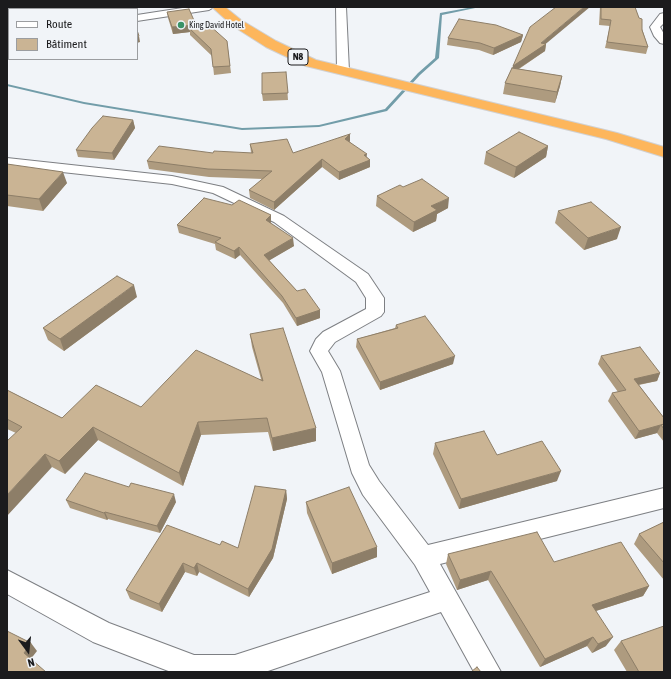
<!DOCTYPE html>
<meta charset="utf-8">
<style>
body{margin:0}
#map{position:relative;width:671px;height:679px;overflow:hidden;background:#f1f4f8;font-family:"Asap Condensed",sans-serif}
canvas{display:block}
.frame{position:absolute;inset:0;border:8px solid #1b1b1d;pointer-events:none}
.legend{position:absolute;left:8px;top:8px;width:130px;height:52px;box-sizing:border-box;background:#f1f4f8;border:1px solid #9b9da0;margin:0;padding:5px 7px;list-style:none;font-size:12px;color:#1b1b1d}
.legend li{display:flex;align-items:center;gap:8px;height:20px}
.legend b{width:20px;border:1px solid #9b9da0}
.north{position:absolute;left:8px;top:631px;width:40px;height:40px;-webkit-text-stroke:3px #f1f4f8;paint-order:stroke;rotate:165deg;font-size:11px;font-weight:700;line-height:16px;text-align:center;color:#1b1b1d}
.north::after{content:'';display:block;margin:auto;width:14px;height:18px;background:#1b1b1d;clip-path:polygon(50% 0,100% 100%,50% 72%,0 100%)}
</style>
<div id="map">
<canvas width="671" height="679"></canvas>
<div class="frame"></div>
<ul class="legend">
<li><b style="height:5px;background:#fff"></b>Route</li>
<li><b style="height:11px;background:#cab494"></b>Bâtiment</li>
</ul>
<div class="north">N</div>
</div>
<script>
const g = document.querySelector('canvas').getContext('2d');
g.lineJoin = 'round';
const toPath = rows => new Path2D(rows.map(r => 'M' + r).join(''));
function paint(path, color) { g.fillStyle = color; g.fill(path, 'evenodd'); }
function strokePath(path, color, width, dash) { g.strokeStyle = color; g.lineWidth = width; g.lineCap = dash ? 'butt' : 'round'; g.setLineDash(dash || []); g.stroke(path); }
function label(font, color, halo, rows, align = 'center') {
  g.font = font + ' "Asap Condensed",sans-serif'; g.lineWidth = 3.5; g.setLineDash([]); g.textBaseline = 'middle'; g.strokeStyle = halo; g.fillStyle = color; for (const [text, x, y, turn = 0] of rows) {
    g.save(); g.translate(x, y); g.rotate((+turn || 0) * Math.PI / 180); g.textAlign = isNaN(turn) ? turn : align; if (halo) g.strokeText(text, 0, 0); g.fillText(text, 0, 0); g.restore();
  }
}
paint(toPath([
 [473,7,480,7,442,15,439,58,420,75,387,111,319,127,242,130,84,104,7,86,7,84,84,102,242,128,319,125,385,109,418,73,435,58,440,13,473,7]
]), '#729da9');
const street = toPath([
 [189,7,214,7,209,10,137,21,137,15,189,7],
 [336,7,346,7,349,71,343,74,337,71,336,7],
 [664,13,664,23,660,27,664,34,664,44,660,43,654,36,650,27,660,14,664,13],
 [7,30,9,30,9,36,7,36,7,30],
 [7,158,172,176,223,187,284,216,368,274,384,298,384,312,381,316,335,342,328,351,340,371,369,465,379,481,428,545,664,488,664,508,440,564,501,672,474,672,441,612,265,672,171,672,93,642,7,594,7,570,109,623,194,655,235,655,430,592,415,565,363,495,352,473,322,372,310,351,316,339,323,332,366,309,366,298,356,282,274,222,213,193,172,184,7,166,7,158]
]);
const highway = toPath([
 [212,7,225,7,241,20,276,41,316,60,617,133,664,147,664,157,606,139,306,66,266,47,233,26,212,7]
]);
strokePath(street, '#7d7f83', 2);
strokePath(highway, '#d1d1d2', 2);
paint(street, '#fff');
paint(highway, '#fdb65c');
paint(toPath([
 [600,7,635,7,648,47,646,54,605,48,610,26,599,25],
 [167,12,196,27,227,41,231,73,214,75,212,56,190,35,190,32,173,34,168,18],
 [523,35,521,42,493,55,479,50,447,45,448,38],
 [546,44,545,51,519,69,562,76,560,86,555,103,503,94,505,83,513,66],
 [286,72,288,100,263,101,262,94],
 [133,120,135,128,114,160,78,157,76,150],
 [350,141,350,142,370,160,370,167,339,180,322,167,274,210,250,198,249,190,263,179,209,177,149,169,147,161,213,153,251,153,250,144,293,153],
 [548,146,546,157,514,178,484,164,486,152],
 [7,164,67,183,43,211,7,206],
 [403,187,448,208,437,214,436,221,413,232,376,206,377,196],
 [232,205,271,215,271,223,294,246,269,260,297,291,320,310,320,318,297,326,283,303,240,255,235,259,216,250,215,244,179,233,177,225],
 [558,211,617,239,584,250,555,223],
 [137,297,64,351,48,340,43,328],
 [396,325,453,364,380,390,356,347,357,339,395,328],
 [250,334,316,441,273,451,268,432,201,435,183,486,98,440,65,474,52,467,16,433,7,429,7,390,62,418,141,407,261,379,252,347],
 [601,356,660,373,657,381,639,385,664,418,664,442,657,433,635,439,608,401,612,393,618,392,598,364],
 [435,443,497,455,557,481,459,509,433,454],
 [286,490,287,499,273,558,249,597,199,572,197,576,185,572,162,612,130,599,126,590,220,545,238,548],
 [66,500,176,502,160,533,108,519,107,520,70,508],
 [306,502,377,547,377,557,332,574,307,513],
 [664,522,664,580,634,544,639,534],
 [448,554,554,562,649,586,643,596,596,611,606,646,592,653,587,646,540,667,488,580,457,590,446,564],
 [621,641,664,672,627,672,614,650]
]), '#ae9b7f');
paint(toPath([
 [63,7,66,7,66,9,63,9],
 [584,7,590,7,542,47,546,44,545,51,512,73,513,66,541,43],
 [196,25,196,31,189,28,190,32,173,34,172,27],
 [523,35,521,42,493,55,494,48],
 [139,36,140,42,137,43,137,37],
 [562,76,560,86,555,103,557,92],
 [133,120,135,128,114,160,112,153],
 [350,134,350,141,345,146,345,139],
 [548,146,546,157,514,178,516,167],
 [367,154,366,161,370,160,370,167,339,180,339,172,364,155],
 [322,159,322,167,274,210,274,202],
 [63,172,67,183,43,211,39,199],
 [449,198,448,208,437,214,436,221,413,232,414,222,431,206],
 [271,215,271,222,266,227,266,220],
 [621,227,617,239,584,250,588,238],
 [293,238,294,246,265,263,264,255],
 [239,247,240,255,235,259,234,251],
 [134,285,137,297,64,351,60,339],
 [320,310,320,318,297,326,296,318],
 [455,356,453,364,380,390,380,382],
 [660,373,657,381,631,386,634,379],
 [198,422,201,435,183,486,179,473],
 [661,425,657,433,635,439,639,431],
 [93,427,98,440,65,474,59,461],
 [316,428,316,441,273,451,272,438],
 [45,454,52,467,7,516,7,495],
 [561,471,557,481,459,509,461,499],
 [286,490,287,499,273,558,249,597,248,589],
 [174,494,176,502,160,533,157,526],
 [105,512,108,519,107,520,104,513],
 [377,547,377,557,332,574,332,563],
 [183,563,185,572,162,612,159,604],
 [197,563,199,572,197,576,194,568],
 [491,571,488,580,457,590,460,580],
 [649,586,643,596,586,614,592,605],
 [593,637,587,646,540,667,545,659],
 [613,637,606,646,592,653,598,644],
 [31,643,37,651,30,660,24,653]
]), '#8d7e68');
const building = toPath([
 [19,7,63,7,63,9,19,9,19,7],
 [556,7,584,7,541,43,546,44,513,66,530,27,556,7],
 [601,7,635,7,639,18,642,19,642,30,648,47,607,42,611,20,601,19,601,7],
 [189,9,196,25,172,27,167,12,189,9],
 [459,19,496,25,523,35,494,48,480,43,448,38,459,19],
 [208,24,227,41,230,66,213,67,211,49,189,28,208,24],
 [137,30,139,36,137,37,137,30],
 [512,68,562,76,557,92,505,83,512,68],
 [286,72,288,93,262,94,262,73,286,72],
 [103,116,133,120,112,153,76,150,92,128,103,116],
 [519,132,548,146,516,167,486,152,519,132],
 [350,134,345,139,367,154,364,155,370,160,339,172,322,159,274,202,249,190,272,171,208,169,147,161,159,146,213,153,214,151,253,153,250,144,287,139,293,153,350,134],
 [7,164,63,172,39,199,7,195,7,164],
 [422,179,449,198,431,206,437,210,414,222,377,196,400,185,403,187,422,179],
 [204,198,232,205,239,200,271,215,266,220,293,238,264,255,297,291,305,289,320,310,296,318,282,296,239,247,234,251,215,242,221,238,177,225,204,198],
 [591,202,621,227,588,238,558,211,591,202],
 [117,276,134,285,60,339,43,328,117,276],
 [425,316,455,356,380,382,357,339,398,328,396,325,425,316],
 [283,328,316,428,272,438,267,418,198,422,179,473,93,427,59,461,45,454,7,495,7,441,22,427,7,419,7,390,62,418,96,385,141,407,196,350,263,381,250,334,283,328],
 [640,347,660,373,634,379,664,418,664,424,639,431,612,393,626,390,601,356,640,347],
 [664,424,664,429,661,425,664,424],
 [484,431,497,455,542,441,561,471,461,499,435,443,484,431],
 [85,473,129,487,131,483,174,494,157,526,105,512,104,513,66,500,85,473],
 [255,486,286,490,272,549,248,589,197,563,194,568,183,563,159,604,126,590,167,525,220,545,222,541,238,548,255,486],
 [349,487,377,547,332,563,306,502,349,487],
 [664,522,664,563,639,534,664,522],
 [537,532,554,562,621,542,649,586,592,605,613,637,598,644,593,637,545,659,491,571,460,580,448,554,537,532],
 [664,626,664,672,639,672,621,641,664,626],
 [7,631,31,643,24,653,46,672,7,672,7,631],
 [477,667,481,672,471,672,477,667]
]);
paint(building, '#cab494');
strokePath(building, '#8d7e68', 1);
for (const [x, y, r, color] of [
 [181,25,4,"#399267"]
]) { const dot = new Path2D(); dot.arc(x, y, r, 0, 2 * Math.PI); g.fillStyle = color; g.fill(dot); strokePath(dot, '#f1f4f8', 1.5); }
label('9px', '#1b1b1d', '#f1f4f8', [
 ["King David Hotel",189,25]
], 'left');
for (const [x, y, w] of [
 [298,57,20]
]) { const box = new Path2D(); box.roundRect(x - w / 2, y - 8, w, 16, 3); g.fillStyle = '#f1f4f8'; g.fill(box); strokePath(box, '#1b1b1d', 1); }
label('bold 10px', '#1b1b1d', null, [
 ["N8",298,57]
]);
</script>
